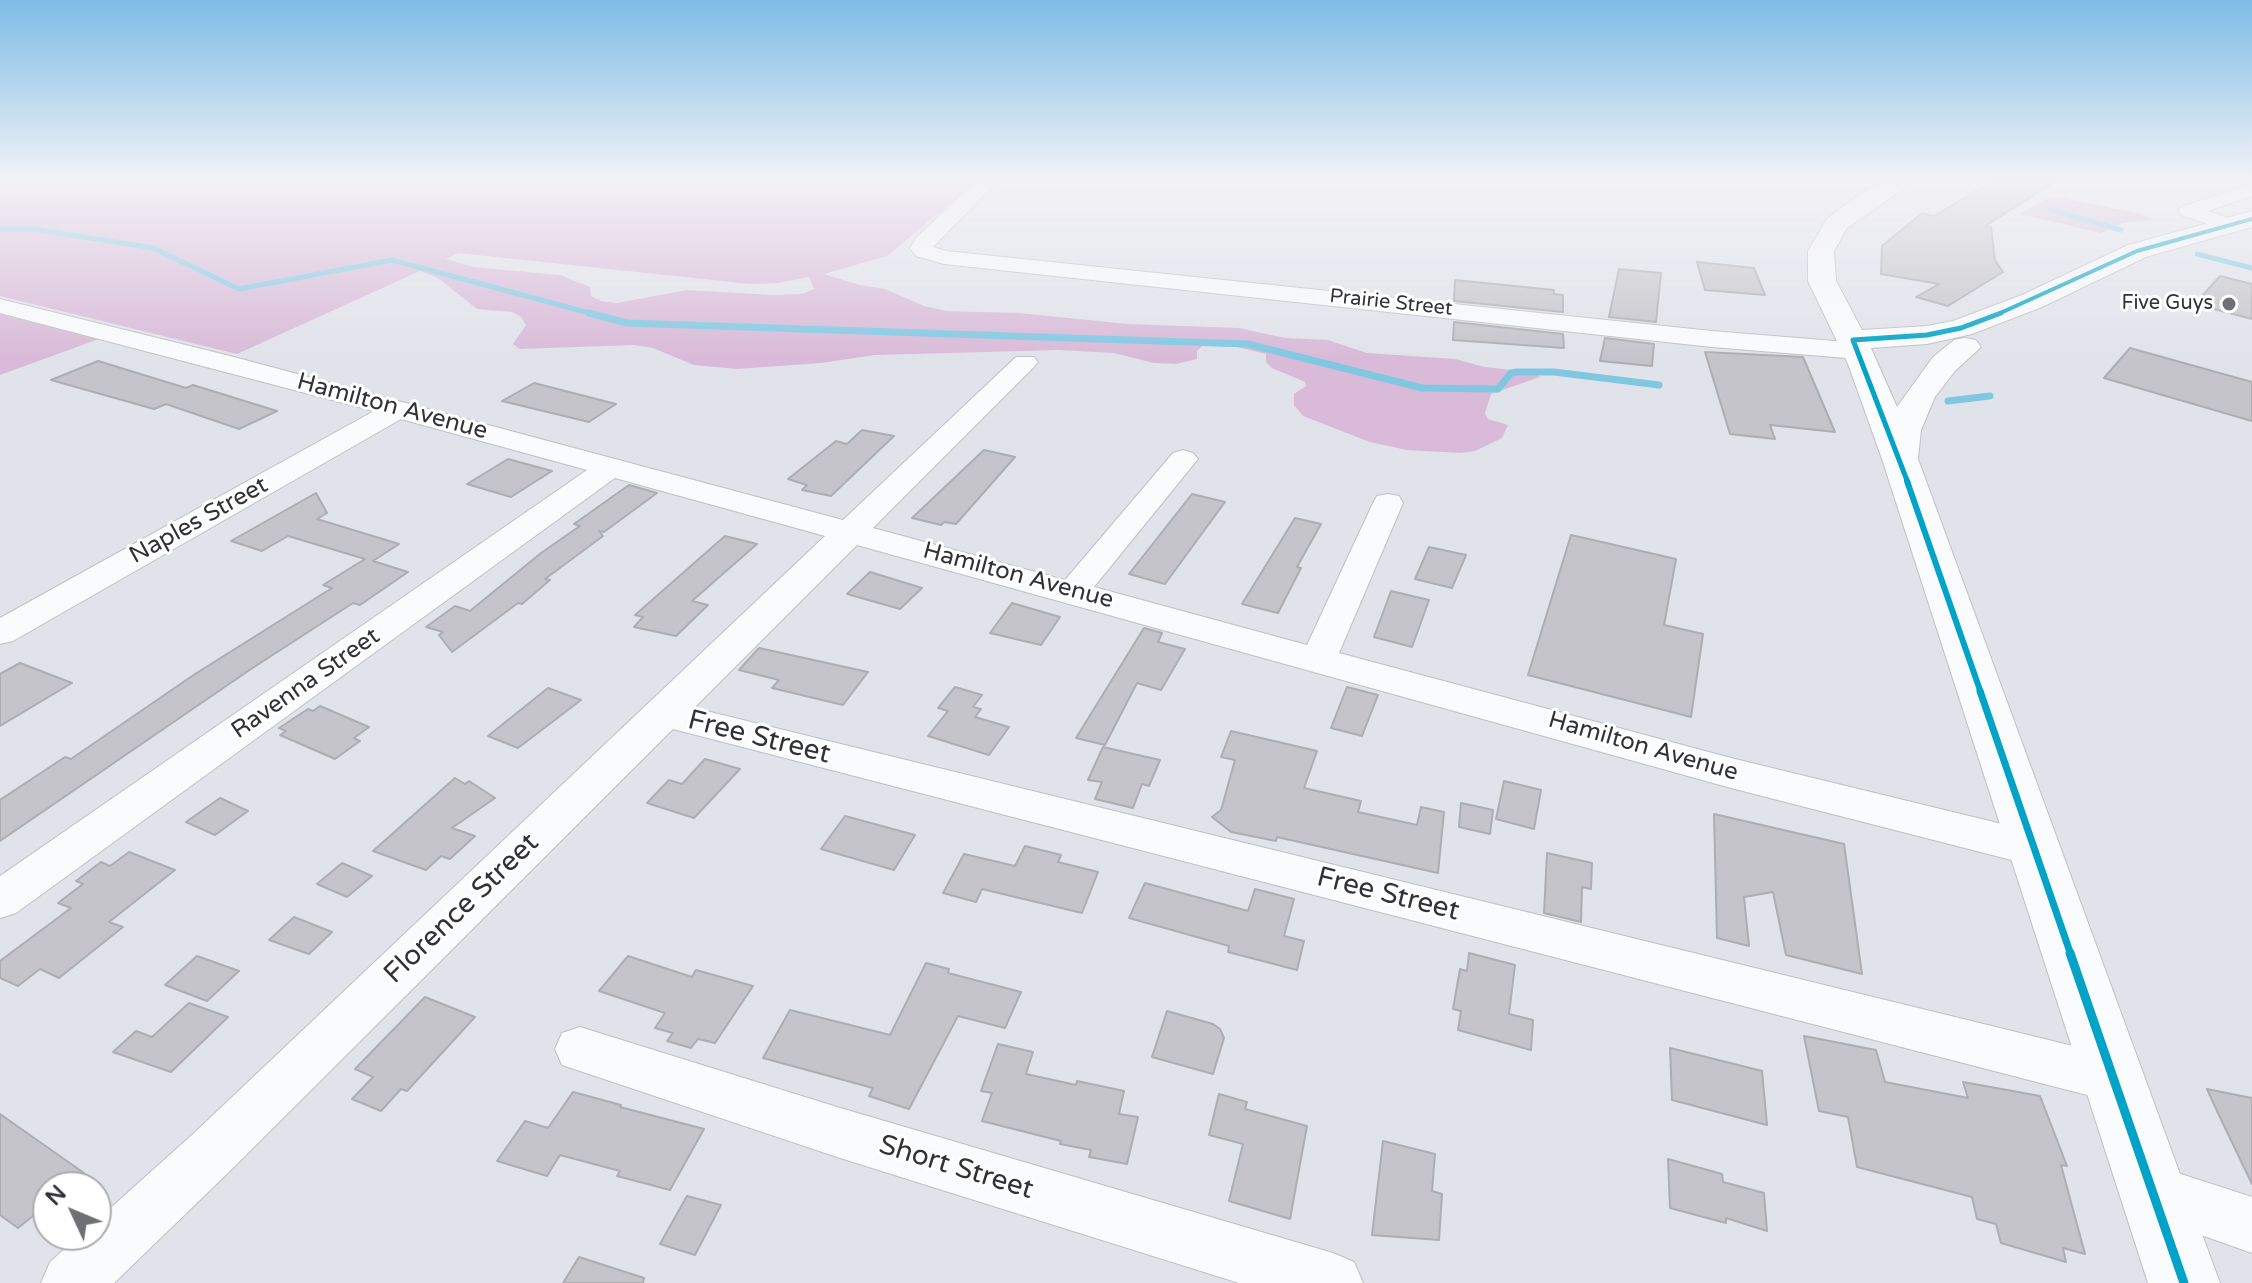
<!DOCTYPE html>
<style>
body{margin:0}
#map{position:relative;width:2252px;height:1283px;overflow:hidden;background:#e1e3ea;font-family:"Varela Round",sans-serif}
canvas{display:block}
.north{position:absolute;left:32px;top:1171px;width:80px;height:80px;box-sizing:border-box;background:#fff;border:2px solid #adadaf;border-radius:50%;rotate:314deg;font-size:22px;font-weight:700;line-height:32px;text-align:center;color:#313238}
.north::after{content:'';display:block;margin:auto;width:28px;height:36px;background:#6f7076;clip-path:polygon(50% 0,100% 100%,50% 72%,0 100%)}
</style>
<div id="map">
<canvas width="2252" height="1283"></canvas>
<div class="north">N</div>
</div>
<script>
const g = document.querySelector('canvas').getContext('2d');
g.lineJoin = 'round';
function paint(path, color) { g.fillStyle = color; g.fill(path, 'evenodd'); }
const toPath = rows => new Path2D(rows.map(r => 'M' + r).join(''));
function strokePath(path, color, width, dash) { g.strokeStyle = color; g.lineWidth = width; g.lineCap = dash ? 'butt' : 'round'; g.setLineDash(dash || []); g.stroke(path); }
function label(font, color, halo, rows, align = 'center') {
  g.font = font + ' "Varela Round",sans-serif'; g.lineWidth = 6; g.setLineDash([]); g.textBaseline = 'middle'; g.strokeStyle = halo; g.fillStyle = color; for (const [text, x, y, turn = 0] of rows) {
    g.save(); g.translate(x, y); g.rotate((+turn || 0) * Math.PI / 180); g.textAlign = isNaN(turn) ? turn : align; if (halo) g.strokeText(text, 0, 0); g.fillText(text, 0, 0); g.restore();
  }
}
paint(toPath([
 [0,180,979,180,887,256,824,274,860,285,885,289,924,306,947,311,1019,313,1128,324,1239,328,1285,338,1328,340,1367,353,1455,359,1484,367,1531,372,1540,377,1491,394,1485,413,1488,419,1508,425,1502,438,1475,451,1461,453,1407,450,1370,442,1303,416,1294,405,1294,394,1306,386,1305,382,1272,368,1266,362,1266,354,1237,347,1202,346,1197,351,1197,359,1176,364,1154,363,1114,353,1058,350,875,355,821,363,737,369,694,365,653,348,634,345,520,349,513,344,526,325,521,317,512,312,477,309,438,278,420,271,237,354,0,296],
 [458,253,750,284,778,283,809,277,814,289,802,294,773,295,687,290,617,303,601,301,591,296,590,287,560,275,473,267,446,259],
 [2058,197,2141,214,2154,220,2124,223,2101,233,2020,214,2044,200],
 [0,314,99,339,0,375]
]), '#d9bad8');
strokePath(toPath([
 [2049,209,2121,230],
 [0,229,34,229,153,248,239,289,392,260,597,315],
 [2197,254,2252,268]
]), '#80c8e2', 5);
strokePath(toPath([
 [589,313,627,323,1248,344,1422,388,1498,389,1511,373,1517,372,1554,372,1659,385],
 [1948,401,1990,396]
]), '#80c8e2', 7);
const building = toPath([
 [1995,180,2058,180,1985,226,1991,227,1995,260,2003,272,1948,306,1916,297,1939,284,1881,274,1882,246,1922,213,1934,216,1995,180],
 [1697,262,1754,268,1765,295,1705,290,1697,262],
 [1619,269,1661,273,1656,322,1609,317,1619,269],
 [2220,276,2252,284,2252,319,2195,304,2220,276],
 [1455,280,1554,290,1554,294,1563,295,1563,312,1454,301,1455,280],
 [1454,322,1563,334,1564,348,1453,340,1454,322],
 [1605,338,1654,344,1652,366,1600,361,1605,338],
 [2130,348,2252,382,2252,421,2104,378,2130,348],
 [1705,352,1803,357,1835,432,1770,425,1775,439,1730,434,1705,352],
 [98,361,186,388,193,385,277,411,239,429,166,404,154,409,51,380,98,361],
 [534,383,616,404,589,422,502,401,534,383],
 [862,430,894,436,831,496,802,490,807,485,788,479,836,441,847,444,862,430],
 [984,450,1015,457,956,524,944,522,941,525,912,518,984,450],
 [508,459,552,471,511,497,467,484,508,459],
 [629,485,657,493,604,532,599,531,603,536,545,579,550,580,522,604,518,603,452,652,439,635,443,632,426,627,455,606,470,611,541,553,580,526,574,524,629,485],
 [316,493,327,513,317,519,399,544,373,561,408,572,360,605,353,603,251,669,0,841,0,800,65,757,71,759,195,674,332,588,323,585,365,559,288,536,262,551,231,541,316,493],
 [1192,494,1225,502,1165,584,1129,574,1192,494],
 [1295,518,1321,524,1297,567,1301,568,1278,613,1242,604,1295,518],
 [1571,535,1676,559,1664,625,1703,634,1691,717,1528,675,1571,535],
 [725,536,757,544,692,601,708,605,676,636,634,627,643,617,635,615,725,536],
 [1429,547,1466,555,1452,588,1415,579,1429,547],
 [870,572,922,588,900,609,847,594,870,572],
 [1391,591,1429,600,1412,647,1374,637,1391,591],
 [1012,603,1060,617,1041,645,990,633,1012,603],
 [1144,628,1162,633,1158,642,1185,649,1161,690,1137,683,1105,745,1076,738,1144,628],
 [759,648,868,672,843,705,772,688,779,680,739,670,759,648],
 [20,663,72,683,0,726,0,674,20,663],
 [955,687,982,695,973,707,981,709,975,717,1009,727,989,755,928,736,948,711,938,708,955,687],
 [1347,687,1378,695,1362,736,1331,728,1347,687],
 [548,688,581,700,518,748,488,736,548,688],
 [320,706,369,727,354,738,360,741,335,759,280,735,286,731,279,728,308,709,313,711,320,706],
 [1231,731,1317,751,1304,788,1361,801,1358,812,1417,825,1421,807,1444,812,1438,873,1277,837,1276,841,1231,832,1212,817,1221,810,1235,760,1221,757,1231,731],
 [1103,747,1160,760,1149,786,1142,784,1133,808,1095,799,1102,782,1088,780,1103,747],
 [705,759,740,769,694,818,647,803,669,780,682,784,705,759],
 [455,778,465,784,469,781,495,798,452,828,475,836,450,859,441,856,426,870,373,851,455,778],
 [1504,781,1541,790,1534,829,1496,819,1504,781],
 [220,798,248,811,215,835,186,822,220,798],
 [1461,803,1493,810,1490,834,1459,827,1461,803],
 [1714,814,1844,844,1862,974,1786,955,1773,892,1744,897,1749,946,1717,938,1714,814],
 [845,816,915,835,894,870,821,849,845,816],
 [1025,846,1061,855,1058,862,1098,872,1082,913,982,889,976,902,943,893,964,854,1015,866,1025,846],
 [129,852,175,870,109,922,123,927,59,978,40,969,18,986,0,978,0,961,71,908,58,903,83,884,76,881,101,862,110,866,129,852],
 [1547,853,1592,863,1591,889,1582,887,1581,922,1544,913,1547,853],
 [342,863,372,876,347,897,317,884,342,863],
 [1145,883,1248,911,1255,889,1294,899,1284,936,1304,941,1297,970,1228,952,1229,946,1129,918,1145,883],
 [294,917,332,932,309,954,269,940,294,917],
 [1469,953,1515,965,1509,1014,1533,1020,1531,1050,1458,1030,1461,1011,1453,1009,1460,969,1467,971,1469,953],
 [197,956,239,971,207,1001,165,985,197,956],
 [628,956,692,977,696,970,753,986,715,1043,698,1039,691,1048,667,1041,673,1033,655,1028,665,1013,599,991,628,956],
 [926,963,949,969,948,973,1021,992,1005,1028,958,1016,909,1109,869,1096,873,1088,763,1058,790,1010,890,1035,926,963],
 [425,997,475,1017,407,1091,401,1089,381,1111,352,1099,373,1077,355,1069,425,997],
 [189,1003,228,1017,171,1072,113,1052,136,1031,152,1037,189,1003],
 [1167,1011,1213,1024,1220,1029,1224,1038,1213,1074,1152,1057,1167,1011],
 [1804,1036,1876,1050,1885,1082,1968,1098,1963,1082,2040,1096,2067,1166,2061,1165,2085,1254,2063,1248,2066,1262,2001,1243,1996,1224,1977,1219,1972,1197,1857,1167,1848,1117,1819,1111,1804,1036],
 [998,1044,1033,1052,1026,1074,1076,1085,1077,1081,1124,1091,1119,1114,1138,1117,1127,1164,1089,1157,1091,1150,1060,1144,1061,1141,982,1121,992,1093,981,1091,998,1044],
 [1670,1048,1762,1071,1767,1125,1672,1100,1670,1048],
 [2207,1089,2252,1098,2252,1184,2217,1111,2207,1089],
 [573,1092,621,1105,620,1107,704,1129,670,1190,617,1176,620,1171,560,1155,547,1176,497,1161,525,1121,548,1128,573,1092],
 [1219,1094,1247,1102,1245,1109,1307,1126,1290,1219,1229,1201,1243,1144,1209,1135,1219,1094],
 [0,1114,84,1173,68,1187,48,1187,48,1204,18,1228,0,1215,0,1114],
 [1383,1141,1435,1154,1432,1191,1442,1194,1439,1240,1372,1235,1383,1141],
 [1668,1159,1722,1174,1723,1182,1764,1193,1767,1231,1726,1218,1726,1223,1670,1208,1668,1159],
 [687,1196,721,1205,695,1255,660,1244,687,1196],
 [579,1257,644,1278,643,1283,563,1283,579,1257]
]);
paint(building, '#c4c4ca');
strokePath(building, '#adadb2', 2);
const street = toPath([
 [978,180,999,180,933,247,946,251,1712,331,1859,343,1868,346,1872,351,1868,356,1859,359,1712,347,944,264,916,256,910,248,916,238,978,180],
 [2252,184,2252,196,2208,211,2234,220,2237,224,2234,228,2220,228,2181,215,2178,211,2181,207,2252,184],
 [0,299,234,357,843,520,1016,357,1034,357,1038,362,1034,367,873,528,1065,580,1173,453,1183,450,1193,453,1198,459,1193,465,1094,587,1307,645,1373,503,1377,496,1388,494,1399,496,1403,503,1339,653,1731,758,2035,832,2050,837,2057,849,2050,861,2035,866,1731,788,857,545,694,708,2114,1056,2132,1062,2140,1079,2132,1096,2114,1102,673,729,231,1170,114,1283,41,1283,50,1262,80,1235,96,1235,96,1221,193,1134,825,536,615,478,16,913,0,918,0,876,587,470,401,419,13,641,0,644,0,618,374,411,0,313,0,299],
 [580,1027,837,1107,1333,1253,1354,1262,1363,1283,1239,1283,837,1157,562,1065,555,1049,562,1033,580,1027],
 [2153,1165,2252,1197,2252,1253,2133,1211,2125,1192,2133,1173,2153,1165]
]);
const primary = toPath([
 [1887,180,1916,180,1847,228,1834,251,1836,281,1862,330,1927,326,1953,321,2022,295,2128,245,2252,211,2252,227,2146,257,2042,307,1972,334,1927,344,1871,348,1897,407,1933,357,1954,340,1965,338,1976,340,1981,347,1955,371,1935,397,1921,430,1918,459,2220,1283,2148,1283,1882,459,1848,364,1808,281,1808,251,1827,219,1858,195,1887,180]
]);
strokePath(street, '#bfc0c5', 2);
strokePath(primary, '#bfc0c5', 2);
paint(street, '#fafbfc');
paint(primary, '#fafbfc');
strokePath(toPath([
 [1996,315,2137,251,2252,219]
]), '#02a3c6', 4);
strokePath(toPath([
 [1908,483,1853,340,1927,335,1961,328,2001,313]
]), '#02a3c6', 5);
strokePath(toPath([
 [1907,481,1981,693]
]), '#02a3c6', 6);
strokePath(toPath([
 [1980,691,2071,955]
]), '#02a3c6', 7);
strokePath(toPath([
 [2070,953,2184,1283]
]), '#02a3c6', 9);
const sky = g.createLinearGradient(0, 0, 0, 359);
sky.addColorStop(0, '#7ebce6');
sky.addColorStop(0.5, '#f2f2f6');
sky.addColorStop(1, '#f2f2f600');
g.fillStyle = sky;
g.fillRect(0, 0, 2252, 359);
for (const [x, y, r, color] of [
 [2229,304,8,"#6f7076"]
]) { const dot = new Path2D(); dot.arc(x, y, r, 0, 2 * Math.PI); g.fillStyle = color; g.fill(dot); strokePath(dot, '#fff', 3); }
label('20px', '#313238', '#fff', [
 ["Prairie Street",1391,303,6]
]);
label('20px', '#313238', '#fff', [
 ["Five Guys",2213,304]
], 'right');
label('24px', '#313238', '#fff', [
 ["Hamilton Avenue",392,407,15],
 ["Naples Street",199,521,-29],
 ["Hamilton Avenue",1018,576,15],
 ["Ravenna Street",306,684,-35],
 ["Hamilton Avenue",1643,747,16]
]);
label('28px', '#313238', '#fff', [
 ["Free Street",759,738,14],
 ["Free Street",1388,895,14],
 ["Florence Street",462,909,-44],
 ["Short Street",956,1168,17]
]);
</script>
